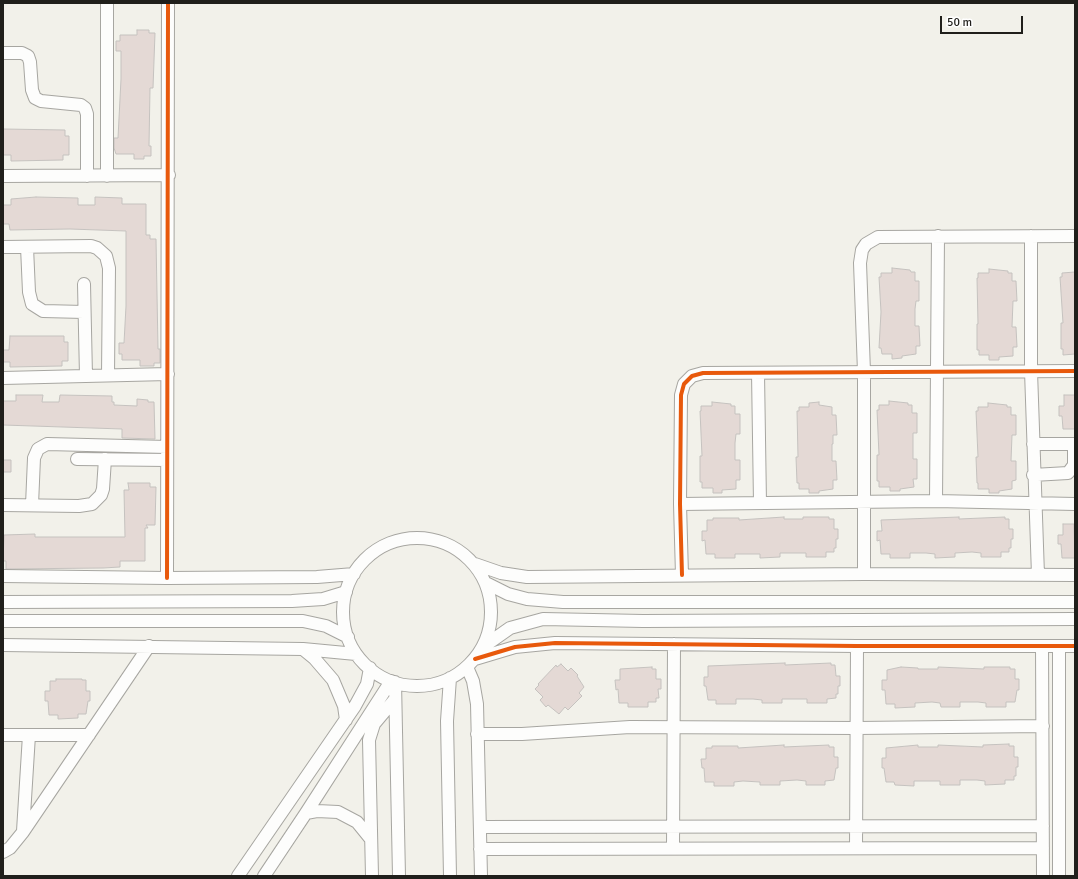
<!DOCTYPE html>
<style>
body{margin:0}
#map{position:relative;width:1078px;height:879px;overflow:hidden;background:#f2f1ea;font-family:Signika,sans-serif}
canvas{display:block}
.frame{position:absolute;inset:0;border:4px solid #201f1b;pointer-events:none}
.scale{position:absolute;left:940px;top:16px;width:83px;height:18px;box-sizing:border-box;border:2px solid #201f1b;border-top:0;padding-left:5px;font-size:12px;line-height:14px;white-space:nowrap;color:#201f1b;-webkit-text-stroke:3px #fff;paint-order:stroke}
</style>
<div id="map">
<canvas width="1078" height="879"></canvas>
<div class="frame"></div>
<div class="scale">50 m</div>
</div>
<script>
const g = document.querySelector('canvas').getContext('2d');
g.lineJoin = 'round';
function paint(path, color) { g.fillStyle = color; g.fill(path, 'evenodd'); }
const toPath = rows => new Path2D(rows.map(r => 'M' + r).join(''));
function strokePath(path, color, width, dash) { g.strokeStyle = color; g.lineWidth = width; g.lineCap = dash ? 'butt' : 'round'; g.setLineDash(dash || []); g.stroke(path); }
const building = toPath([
 [137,30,149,30,149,33,155,33,153,88,150,88,149,146,151,146,151,156,144,156,144,159,134,159,134,154,116,154,114,148,114,138,118,138,121,79,121,51,116,51,116,41,120,41,120,35,137,35,137,30],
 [3,129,65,130,65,136,69,136,69,155,63,155,63,160,11,161,11,155,3,155,3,129],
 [36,197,78,198,78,205,95,205,95,197,122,198,122,204,146,204,146,235,150,235,150,239,156,239,158,349,160,349,160,363,154,363,154,366,140,366,140,360,122,360,122,354,119,354,119,343,124,343,126,306,126,231,70,229,10,230,9,224,3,224,3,205,11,205,11,199,36,197],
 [892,268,910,270,911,272,915,272,915,281,919,281,919,301,916,301,915,309,915,326,919,326,920,346,916,346,916,354,902,356,902,358,892,359,892,354,882,354,881,348,879,348,881,312,879,277,881,277,881,273,892,273,892,268],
 [989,269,1008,271,1008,273,1012,273,1012,281,1016,281,1017,301,1013,301,1012,327,1016,327,1017,347,1013,347,1013,356,999,357,999,360,989,360,989,355,979,355,979,350,977,350,977,324,978,324,977,278,978,278,978,273,989,273,989,269],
 [1075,272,1075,354,1063,355,1063,349,1061,349,1061,323,1063,323,1060,277,1062,277,1062,273,1075,272],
 [10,336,64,336,64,342,68,342,68,361,62,361,62,366,10,367,10,362,3,362,3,350,9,350,10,336],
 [16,395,43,395,42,402,59,402,60,395,112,396,112,402,114,402,114,405,137,406,137,399,148,400,148,402,154,402,155,439,122,438,122,429,3,425,3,401,16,401,16,395],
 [1064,395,1075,395,1075,429,1063,429,1062,416,1059,416,1059,406,1064,406,1064,395],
 [889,401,908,403,908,405,912,405,912,413,917,413,917,433,913,433,913,459,917,459,917,479,913,479,914,487,900,489,900,491,890,491,890,487,879,487,879,481,877,481,877,455,879,455,877,410,879,410,879,405,889,405,889,401],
 [712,402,731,404,731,406,735,406,735,414,740,414,740,434,736,434,735,443,735,460,740,460,740,480,736,480,736,489,722,490,722,493,713,493,713,488,702,488,702,482,700,482,700,456,702,456,700,411,701,411,701,406,712,406,712,402],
 [819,402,819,405,832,407,832,415,836,415,837,435,833,435,833,444,832,444,832,461,836,461,837,480,833,480,833,489,819,491,819,493,809,493,809,489,799,489,799,483,797,483,796,457,798,457,797,411,799,411,799,407,809,407,809,403,819,402],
 [988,403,1007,405,1007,407,1011,407,1011,415,1016,415,1016,435,1012,435,1011,461,1016,461,1016,480,1012,481,1012,489,999,491,999,493,989,493,989,489,978,489,978,483,977,483,976,457,978,457,976,411,978,411,978,407,988,407,988,403],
 [3,460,11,460,11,472,3,472,3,460],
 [128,483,150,483,150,487,156,487,155,525,146,525,148,528,145,528,145,561,120,561,120,567,103,568,6,569,6,561,3,561,4,535,35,534,35,537,125,537,124,490,129,490,128,483],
 [784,517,784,519,803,519,803,517,829,517,829,519,834,519,834,529,838,529,838,539,836,539,836,548,834,548,834,552,826,552,826,557,806,557,806,553,780,553,780,557,760,558,760,554,735,554,735,558,715,558,715,554,706,554,705,540,702,541,702,531,707,531,707,520,713,520,713,518,739,518,739,520,784,517],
 [959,517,959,519,1005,517,1005,519,1009,519,1009,529,1013,529,1013,539,1011,539,1011,548,1009,548,1009,552,1001,552,1001,557,981,557,981,553,972,552,955,553,955,557,935,558,935,554,926,553,910,553,910,558,890,558,890,554,881,554,880,540,877,541,877,531,882,531,881,520,959,517],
 [1063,524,1074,524,1075,558,1062,558,1061,544,1058,544,1058,535,1063,535,1063,524],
 [785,663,785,665,831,663,831,665,835,665,836,676,840,676,840,686,838,686,838,694,836,694,836,698,827,699,827,703,807,703,807,699,782,699,782,703,762,703,762,700,753,699,736,699,736,704,716,704,716,700,708,700,706,686,704,686,704,677,708,677,708,666,785,663],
 [561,664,568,671,571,668,578,675,577,676,584,687,579,693,582,696,568,710,565,707,559,714,548,705,546,707,540,700,543,697,535,689,539,685,538,684,556,665,557,667,561,664],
 [652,667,652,669,656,669,656,679,661,679,661,689,658,689,659,698,656,698,656,702,648,702,648,707,628,707,628,703,619,703,618,689,616,690,615,680,620,680,620,669,652,667],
 [901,667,918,668,918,669,938,669,938,667,984,669,984,667,1010,667,1010,669,1015,669,1015,679,1019,679,1019,690,1017,690,1015,702,1006,702,1006,707,986,707,986,703,978,702,960,702,960,707,941,707,940,703,932,702,915,703,915,707,895,708,895,704,886,704,885,690,882,690,882,680,887,680,887,670,901,667],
 [56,679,82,679,82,680,86,680,86,691,90,691,90,701,88,701,86,714,78,714,78,718,58,719,58,715,49,715,48,701,45,701,45,691,50,691,50,681,56,681,56,679],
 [1009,744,1009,746,1014,746,1014,757,1018,757,1018,767,1016,767,1016,776,1014,776,1014,780,1005,780,1005,784,985,785,985,781,977,780,960,780,960,785,940,785,940,781,914,781,914,786,895,785,894,782,886,782,884,768,882,768,882,758,886,758,886,748,918,745,918,747,938,747,938,745,983,747,983,745,1009,744],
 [784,745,784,747,829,745,829,747,834,747,834,757,838,757,838,768,836,768,834,780,825,781,825,785,806,785,806,781,797,780,780,781,780,785,760,785,760,782,743,781,734,782,734,786,714,786,714,782,705,782,704,768,702,768,701,759,706,759,706,748,712,748,712,746,738,746,738,748,784,745]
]);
paint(building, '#e4d9d5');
strokePath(building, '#c5c2bf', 1);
const minor = toPath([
 [107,3,107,176],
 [3,53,22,53,28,56,30,62,32,90,35,98,41,101,81,105,85,108,87,114,87,176],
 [3,176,169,175],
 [1031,236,1031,371,1038,575],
 [3,247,91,246,97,248,106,256,109,268,108,375],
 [27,247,29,292,32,304,43,311,84,312],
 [84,284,86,376],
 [758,373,760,503],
 [3,378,168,374],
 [1033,444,1075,444],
 [77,459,167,460],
 [1033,475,1068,473,1074,465,1074,444],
 [936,501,938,236],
 [680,504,936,501,1075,504],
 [3,505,79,506,92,504,101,495,103,489,105,459],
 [32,505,34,458,38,449,47,444,167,447],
 '343 612a74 74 0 1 1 148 0a74 74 0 1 1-148 0Z',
 [475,564,501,573,527,577,864,574,1075,575],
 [864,574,864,372,860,263,862,250,866,244,878,237,1075,236],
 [682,575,680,504,681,395,684,384,692,376,703,373,1075,371],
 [3,576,167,578,317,577,354,574],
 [167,578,168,3],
 [486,583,508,594,527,599,563,602,1075,602],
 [3,602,292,601,323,599,346,592],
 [3,621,303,621,326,626,348,637],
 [3,645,303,649,356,654],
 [1042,646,1043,876],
 [1059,646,1059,876],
 [483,647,510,628,543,619,643,621,1075,619],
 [303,649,314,658,333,680,344,706,346,720],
 [475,659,515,647,555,643,857,646,1075,646],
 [467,667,473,681,477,704,481,876],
 [395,682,399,876],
 [477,734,522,734,630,727,857,728,1043,726],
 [3,735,89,735],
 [306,813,317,811,338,812,357,822,370,838],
 [480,827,1043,826],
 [23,831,29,735],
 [673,847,674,644],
 [856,848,857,646],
 [480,849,1043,848],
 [3,852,10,848,23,832,149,646],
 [238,876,355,706,367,684,370,668],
 [264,876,306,813,391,681],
 [372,876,369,740,374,724,395,699],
 [450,876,447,721,450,678]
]);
strokePath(minor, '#a7a6a1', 14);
strokePath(minor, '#fdfdfc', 12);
strokePath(toPath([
 [682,575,680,504,681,395,684,384,692,376,703,373,1075,371],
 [167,578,168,3],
 [475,659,515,647,555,643,857,646,1075,646]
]), '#e8590c', 4);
</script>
